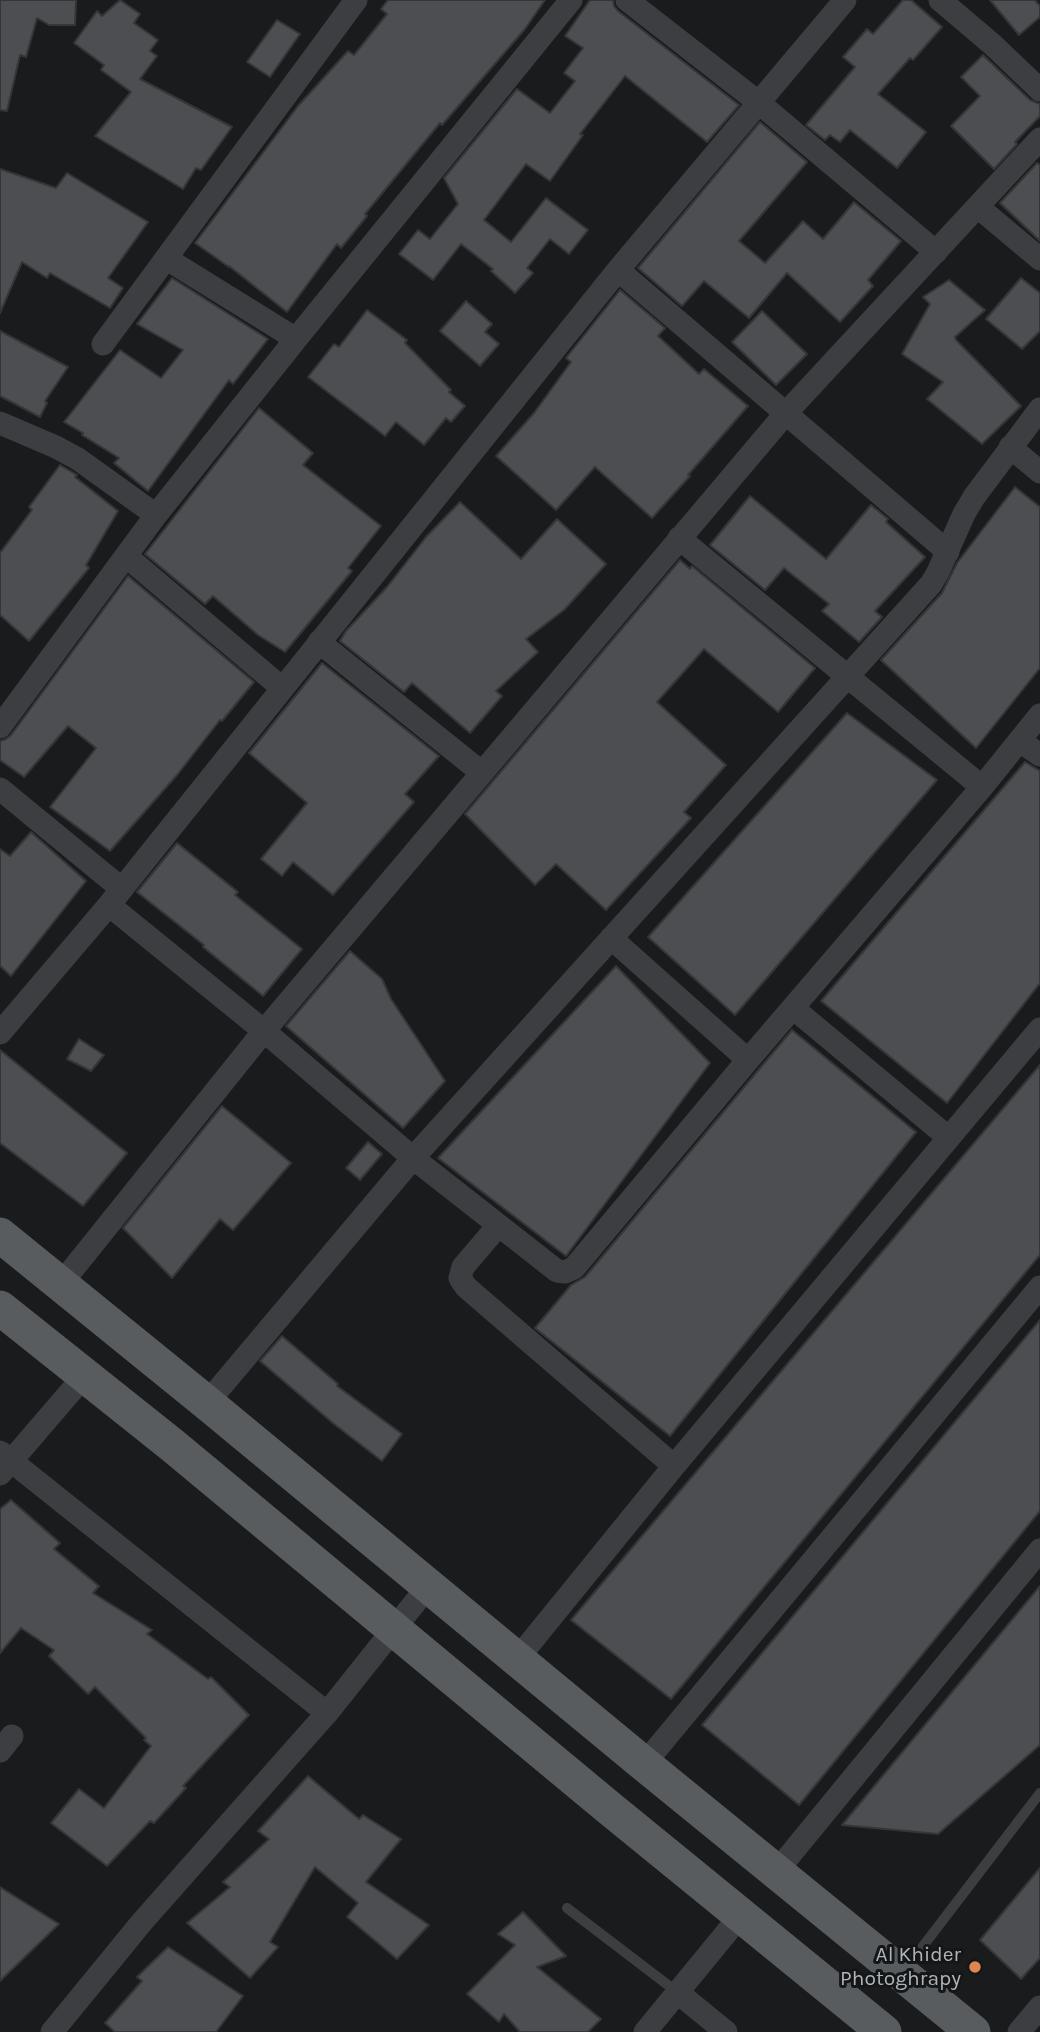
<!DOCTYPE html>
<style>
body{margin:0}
canvas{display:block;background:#1a1b1c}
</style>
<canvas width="1040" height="2032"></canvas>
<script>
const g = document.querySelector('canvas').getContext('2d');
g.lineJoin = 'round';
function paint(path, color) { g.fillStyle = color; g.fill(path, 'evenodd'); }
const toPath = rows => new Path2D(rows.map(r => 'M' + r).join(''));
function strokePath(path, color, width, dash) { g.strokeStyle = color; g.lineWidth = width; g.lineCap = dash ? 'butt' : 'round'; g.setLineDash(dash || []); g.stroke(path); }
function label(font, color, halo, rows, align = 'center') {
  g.font = font + ' Karla,sans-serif'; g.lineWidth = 6; g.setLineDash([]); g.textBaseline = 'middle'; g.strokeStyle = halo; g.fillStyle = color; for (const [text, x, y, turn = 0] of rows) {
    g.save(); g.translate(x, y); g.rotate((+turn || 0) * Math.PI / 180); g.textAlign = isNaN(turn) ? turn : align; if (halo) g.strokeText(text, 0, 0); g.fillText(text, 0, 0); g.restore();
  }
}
const building = toPath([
 [0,0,76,0,75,25,49,25,37,18,26,57,20,55,7,111,0,110,0,0],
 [120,0,140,14,134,23,158,40,150,51,157,56,140,79,232,127,201,170,196,168,183,189,95,136,131,92,101,70,104,65,74,43,97,11,102,16,120,0],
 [388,0,545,0,525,29,442,125,440,123,365,214,367,216,341,248,337,244,287,312,229,266,229,267,195,243,298,106,348,51,354,55,387,14,381,9,388,0],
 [590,0,613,0,614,6,618,11,739,105,707,142,625,76,580,134,583,135,550,181,526,164,484,220,511,242,546,198,588,230,569,254,550,239,527,268,533,273,515,293,491,271,493,269,461,244,433,280,399,254,418,230,430,239,458,204,444,178,517,89,550,113,575,81,564,73,583,48,565,36,590,0],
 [903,0,911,0,942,27,913,60,910,58,878,94,926,132,897,168,850,130,840,142,830,135,825,140,806,125,855,67,843,57,867,29,873,34,903,0],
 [990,0,1035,0,1040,6,1040,17,1019,35,990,0],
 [277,20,300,34,270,77,247,62,277,20],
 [983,55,1030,100,1040,104,1040,116,1015,142,1017,144,994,169,951,126,980,96,961,77,983,55],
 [760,122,807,162,739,241,765,263,803,221,823,239,854,202,901,241,868,280,873,286,840,322,787,273,749,318,704,281,682,306,638,268,760,122],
 [1037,163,1040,165,1040,241,1000,203,1037,163],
 [0,169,56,188,67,173,148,222,108,278,123,288,110,308,50,273,47,278,22,262,0,313,0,169],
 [172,278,268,339,233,384,229,380,148,491,114,463,119,458,82,435,83,433,64,422,120,350,161,378,183,350,137,324,172,278],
 [1021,278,1040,293,1040,331,1022,349,986,319,1021,278],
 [949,280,985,310,955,337,956,340,1021,406,982,444,927,399,943,382,902,354,930,304,923,297,949,280],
 [620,290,665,328,658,336,699,374,704,369,748,406,688,475,690,476,652,518,595,467,556,510,496,456,534,413,571,362,566,358,620,290],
 [466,301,492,324,485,332,499,344,480,366,440,331,466,301],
 [367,310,407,340,405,343,451,390,449,392,465,406,451,422,446,418,424,445,396,422,385,436,308,377,334,344,339,347,367,310],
 [762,311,807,354,776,385,732,342,762,311],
 [0,331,68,367,45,401,47,403,40,417,0,396,0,331],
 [259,408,313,453,303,465,381,526,348,568,352,571,285,652,258,635,213,596,205,604,145,554,259,408],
 [60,465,77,475,75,477,118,511,86,565,89,568,29,641,0,615,0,553,32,510,29,507,60,465],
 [1015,487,1040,507,1040,668,976,748,881,660,942,593,957,563,1015,487],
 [750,496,826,559,871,505,888,519,886,522,925,557,875,611,882,617,859,642,822,611,829,604,784,568,765,590,710,545,750,496],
 [460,502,521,559,557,519,606,564,564,610,526,639,538,652,496,691,502,696,470,733,412,683,404,692,340,641,346,631,387,587,426,537,460,502],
 [680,560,690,569,692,566,815,668,778,712,704,649,657,702,726,765,684,812,691,818,606,910,556,864,535,885,465,814,680,560],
 [128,576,254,682,222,721,220,720,177,775,110,851,50,807,96,748,68,726,24,777,0,760,0,741,6,739,11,735,128,576],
 [322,663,439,756,405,794,414,802,333,895,293,862,282,876,261,859,307,803,249,753,322,663],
 [847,713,937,780,735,1015,648,937,847,713],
 [1025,762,1040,771,1040,983,947,1103,821,1001,1025,762],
 [31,832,86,881,11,976,0,966,0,849,10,856,31,832],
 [177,843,238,892,235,895,302,949,263,996,203,947,204,945,137,892,177,843],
 [350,951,382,979,391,999,445,1081,403,1128,286,1026,350,951],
 [616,966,710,1063,566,1256,438,1158,616,966],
 [792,1030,916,1132,670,1436,535,1328,571,1285,585,1277,792,1030],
 [79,1039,104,1055,91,1071,67,1059,79,1039],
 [0,1050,127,1153,83,1206,0,1143,0,1050],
 [1040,1065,1040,1255,671,1699,571,1620,1040,1065],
 [222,1106,291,1163,233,1230,220,1219,172,1278,123,1228,222,1106],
 [368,1142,382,1154,360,1180,346,1168,368,1142],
 [1040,1320,1040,1511,799,1805,702,1725,1040,1320],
 [282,1336,338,1384,337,1386,402,1434,382,1461,334,1424,260,1361,282,1336],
 [11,1500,60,1543,54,1549,99,1586,93,1593,152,1630,147,1634,208,1679,211,1677,249,1715,183,1786,186,1788,154,1823,150,1821,107,1866,51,1823,79,1789,104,1808,151,1746,144,1740,146,1738,95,1687,88,1694,49,1656,54,1650,21,1628,0,1653,0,1509,11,1500],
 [1040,1586,1040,1745,938,1834,842,1825,1040,1586],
 [308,1776,359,1819,363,1815,401,1839,366,1882,429,1925,397,1959,347,1917,358,1903,315,1867,270,1942,278,1947,250,1978,187,1923,230,1887,223,1882,269,1839,258,1831,308,1776],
 [1040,1868,1040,1958,1021,1979,980,1940,1040,1868],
 [0,1887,59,1924,0,1981,0,1887],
 [523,1912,566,1956,537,1967,601,2019,588,2032,520,2032,504,2014,499,2022,467,1994,515,1945,498,1934,523,1912],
 [168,1947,243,1996,216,2032,115,2032,105,2023,142,1981,137,1977,168,1947]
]);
paint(building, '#4c4e51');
strokePath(building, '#353638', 2);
strokePath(toPath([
 [567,1908,677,1992],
 [904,1971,1040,1793]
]), '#3c3e41', 10);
strokePath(toPath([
 [627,0,758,102,936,252],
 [940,0,993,45,1040,90],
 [978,207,1040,259],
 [167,259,296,339],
 [618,270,948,552],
 [103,344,356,0],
 [0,423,56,447,78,459,156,515],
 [1010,447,1040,472],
 [679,538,982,787],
 [126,556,282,688],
 [319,642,481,772],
 [0,727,156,515,296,339,571,0],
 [1020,741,1040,755],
 [0,789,122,889],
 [109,905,264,1031,413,1158,557,1271,565,1272,574,1268,748,1060,982,787,1040,715],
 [611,938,748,1060],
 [793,1008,949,1138],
 [0,1033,109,905,618,270,845,0],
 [498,1226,463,1267,460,1278,466,1287,674,1466],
 [60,1285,264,1031,786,413,1040,139],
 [207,1403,413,1158,931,584,938,572,964,514,974,497,1040,409],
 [0,1452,327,1713],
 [0,1474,85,1375],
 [518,1658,674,1466,1040,1029],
 [0,1751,12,1736],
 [644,1764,1040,1287],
 [776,1872,1040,1550],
 [677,1992,726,2032],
 [52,2032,142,1922,327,1713,429,1585],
 [645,2032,741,1915],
 [1019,2032,1040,2007]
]), '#3c3e41', 23);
strokePath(toPath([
 [0,1235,207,1403,644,1764,973,2032],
 [0,1308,172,1445,608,1807,884,2032]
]), '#585c5f', 35);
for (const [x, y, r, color] of [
 [975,1967,7,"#dd8651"]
]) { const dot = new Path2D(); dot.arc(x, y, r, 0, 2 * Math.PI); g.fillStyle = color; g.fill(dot); strokePath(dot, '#151617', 2.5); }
label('21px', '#aeb5ba', '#151617', [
 ["Al Khider",961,1955],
 ["Photoghrapy",961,1979]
], 'right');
</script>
